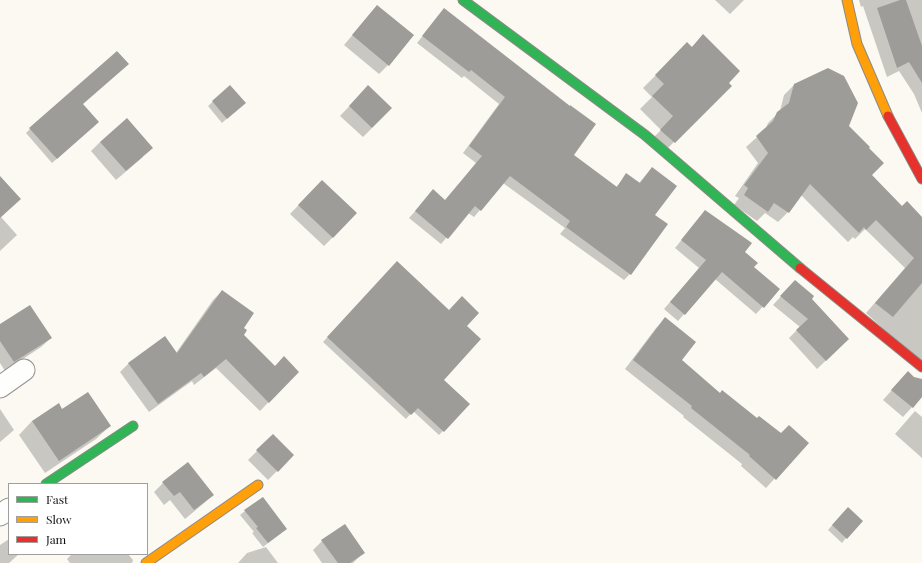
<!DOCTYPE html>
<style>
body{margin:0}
#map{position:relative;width:922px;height:563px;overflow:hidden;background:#fbf9f2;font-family:"Playfair Display",serif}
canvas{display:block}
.legend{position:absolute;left:8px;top:483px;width:140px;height:72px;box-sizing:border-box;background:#fff;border:1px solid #9f9f9f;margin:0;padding:5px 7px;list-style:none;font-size:12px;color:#0e0e0e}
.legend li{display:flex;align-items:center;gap:8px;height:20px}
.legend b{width:20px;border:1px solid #9f9f9f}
</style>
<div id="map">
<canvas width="922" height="563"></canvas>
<ul class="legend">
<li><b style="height:5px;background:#30b455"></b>Fast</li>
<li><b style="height:5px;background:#ff9f0a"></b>Slow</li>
<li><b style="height:5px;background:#e5322d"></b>Jam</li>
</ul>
</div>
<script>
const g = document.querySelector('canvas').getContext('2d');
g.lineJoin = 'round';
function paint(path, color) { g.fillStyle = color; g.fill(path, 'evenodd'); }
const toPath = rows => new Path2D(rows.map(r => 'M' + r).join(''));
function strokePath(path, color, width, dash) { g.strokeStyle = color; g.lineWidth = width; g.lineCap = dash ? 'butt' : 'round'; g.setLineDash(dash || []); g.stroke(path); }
paint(toPath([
 [715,0,744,0,730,14],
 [859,0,922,0,922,113,914,94,899,71,887,77,863,6,861,7],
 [377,6,388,65,379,74,344,45],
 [444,9,572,155,616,187,627,175,639,183,652,168,654,215,630,274,624,280,560,234,565,228,503,183,474,217,468,213,441,244,409,218,433,191,445,201,476,163,463,153,499,104,464,76,462,78,417,43],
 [703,36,727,83,730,86,661,155,648,143,661,130,640,109,652,97,643,88,687,44,691,48],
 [794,85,848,126,868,148,870,175,902,207,922,222,922,364,866,313,905,268,865,229,855,239,853,237,848,242,801,195,788,212,778,222,765,213,757,221,734,205,739,198,735,196,758,163,746,147,765,130,768,123,780,111,784,95],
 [230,86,240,107,222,123,208,106],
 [359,96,372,128,363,137,340,116],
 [82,104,94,126,52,163,26,133,30,129],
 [100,142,143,157,116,180,91,151],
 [0,189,1,217,17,235,0,251],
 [313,190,333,237,324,246,290,214],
 [705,211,744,252,753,267,779,289,756,314,715,279,678,321,664,309,699,268,675,248],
 [393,267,465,326,442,380,469,404,439,435,413,411,406,419,323,342],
 [795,281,810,299,840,347,817,369,789,338,800,327,773,305],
 [222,291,242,328,243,335,275,367,298,372,260,411,216,368,194,385,192,381,149,412,120,372,129,363,176,353,213,300],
 [665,319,681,360,720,394,781,434,807,443,766,488,741,466,742,464,683,417,684,416,625,369,656,328],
 [0,325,51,338,41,347,5,371,0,363],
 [899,382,922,382,922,396,903,417,883,400],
 [0,409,14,430,0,442],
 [62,410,110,426,96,439,45,473,19,435,32,421],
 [915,411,922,417,922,458,895,434],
 [273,435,293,455,268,480,248,460],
 [163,483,213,495,203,504,185,519,170,500,164,505,154,492],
 [245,511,281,533,263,547,252,533,254,532,240,515],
 [843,513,846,538,842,543,828,530],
 [9,539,9,554,19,554,9,563,0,563,0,545],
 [322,541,364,552,353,563,322,563,313,550],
 [266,547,278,563,238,563,247,553],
 [72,554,128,554,133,560,132,563,70,563,67,559]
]), '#0003');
paint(toPath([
 [900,0,906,0,922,46,922,83,909,62,897,68,877,8],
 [377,5,414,35,389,66,352,35],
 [444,8,570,106,570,105,596,124,574,155,617,187,626,173,640,183,652,167,677,186,655,215,668,224,631,275,566,227,570,221,510,176,481,211,475,206,448,239,415,211,433,189,445,200,482,156,469,146,505,97,471,70,469,72,422,36],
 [703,34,740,71,729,83,732,86,675,143,660,130,673,116,652,96,664,84,655,75,687,42,692,47],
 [117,51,129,64,83,104,99,122,57,159,29,128],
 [828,68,844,76,858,103,849,126,870,147,869,148,884,163,872,175,902,206,907,201,922,217,922,283,893,317,875,303,914,258,876,220,866,230,864,227,859,233,810,184,789,213,774,203,768,212,744,195,748,188,744,185,768,153,756,136,773,121,777,112,789,103,794,84],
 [230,85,246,103,227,119,212,101],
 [368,85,392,108,372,128,349,106],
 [127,118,153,148,126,171,100,142],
 [0,176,21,199,0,218],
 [322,180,357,213,333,238,298,205],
 [705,210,752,243,745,252,758,263,754,267,780,289,764,308,722,272,685,315,670,302,706,260,681,240],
 [397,261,449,310,462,296,479,313,467,326,481,339,444,380,470,404,444,432,418,408,411,415,327,337],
 [795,280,814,296,812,299,849,339,826,361,796,330,808,319,780,296],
 [222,290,254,313,244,328,247,330,244,335,275,366,284,356,299,372,269,403,226,359,204,377,201,373,158,404,128,363,165,336,177,353],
 [30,305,52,338,14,362,0,341,0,324],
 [665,317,696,342,682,360,720,393,722,390,757,418,759,416,781,433,789,425,809,443,776,480,749,456,750,455,691,408,692,406,633,360],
 [908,371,914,377,922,379,922,397,913,408,891,390],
 [88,392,111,426,59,461,32,421,59,403,62,409],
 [273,434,294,455,278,472,256,450],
 [188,462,214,495,194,510,180,492,174,496,162,482],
 [263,497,287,529,268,543,256,528,258,527,244,510],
 [848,507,863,521,847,539,832,525],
 [345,524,365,553,350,563,338,563,321,540]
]), '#9e9c98');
const street = toPath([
 [0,387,24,370],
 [0,515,9,509]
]);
const fast = toPath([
 [463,0,645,135,800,268],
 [46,484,133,426]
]);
const slow = toPath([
 [847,0,857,44,888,116],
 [146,563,258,485]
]);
const jam = toPath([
 [888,116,922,179],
 [800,268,922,367]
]);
strokePath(street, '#959491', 23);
strokePath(fast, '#8b8a87', 11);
strokePath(slow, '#8b8a87', 11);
strokePath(jam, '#8b8a87', 11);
strokePath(street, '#fefefd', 21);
strokePath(fast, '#30b455', 9);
strokePath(slow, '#ff9f0a', 9);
strokePath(jam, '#e5322d', 9);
</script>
